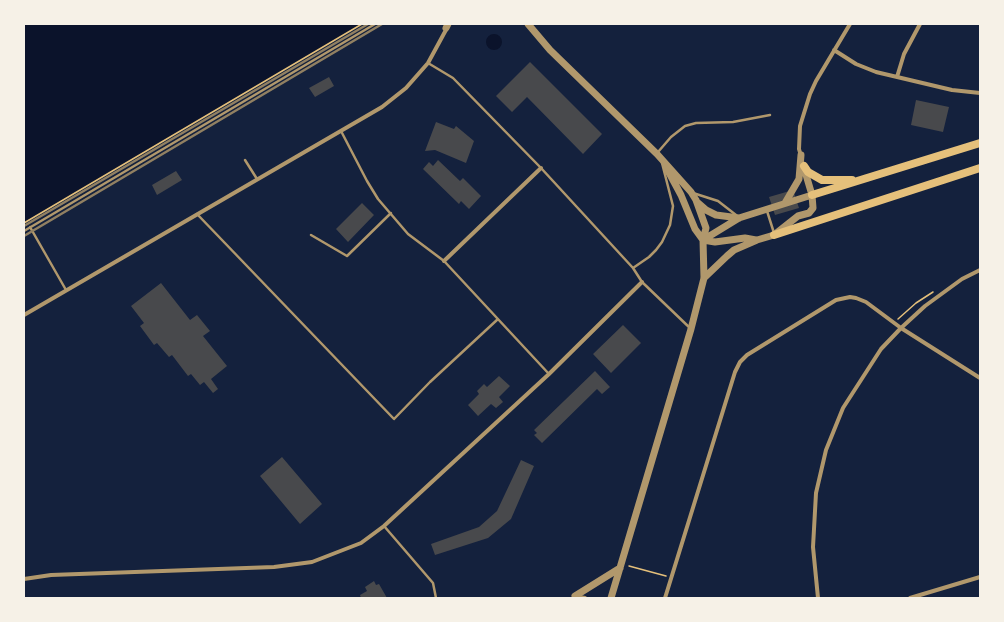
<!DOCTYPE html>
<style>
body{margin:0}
#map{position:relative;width:1004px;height:622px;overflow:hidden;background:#14213d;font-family:"Source Sans 3",sans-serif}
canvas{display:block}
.frame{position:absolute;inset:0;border:25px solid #f6f1e7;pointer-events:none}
</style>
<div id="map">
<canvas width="1004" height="622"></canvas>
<div class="frame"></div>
</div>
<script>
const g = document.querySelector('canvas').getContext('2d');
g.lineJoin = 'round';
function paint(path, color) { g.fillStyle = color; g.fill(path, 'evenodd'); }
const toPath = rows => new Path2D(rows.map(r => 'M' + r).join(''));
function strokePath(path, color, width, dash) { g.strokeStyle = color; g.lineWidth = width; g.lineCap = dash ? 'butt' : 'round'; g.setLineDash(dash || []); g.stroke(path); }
paint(toPath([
 [24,24,362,24,24,223],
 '486 42a8 8 0 1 1 16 0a8 8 0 1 1-16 0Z'
]), '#0b132b');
paint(toPath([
 [530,62,602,134,583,154,527,97,512,112,496,96],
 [329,77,334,86,315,97,309,88],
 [916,100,949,107,943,132,911,125],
 [436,122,454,129,456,126,474,141,466,163,435,150,425,151],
 [438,160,460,181,463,178,481,196,469,209,461,201,459,204,423,169,429,162,433,166],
 [176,171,182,180,157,195,152,185],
 [793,190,799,208,775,215,769,197],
 [362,203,374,215,348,242,336,229],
 [161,283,190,320,197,315,210,331,203,336,227,366,211,379,218,389,213,393,204,382,200,385,191,374,188,376,172,355,169,357,157,343,154,345,140,326,144,323,131,306],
 [623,325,641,343,611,373,593,354],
 [595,371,610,387,602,394,597,389,542,443,534,435,537,433,534,430],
 [499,376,510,386,499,397,503,402,496,408,491,404,478,416,468,405,479,394,477,391,484,384,487,387],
 [282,457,322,504,300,524,260,476],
 [521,460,534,466,511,519,488,538,435,555,431,544,479,527,497,511],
 [374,581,376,585,379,584,387,598,361,598,360,595,367,591,365,587]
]), '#48494c');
strokePath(toPath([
 [24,223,362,24],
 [898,319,916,303,933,292],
 [629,566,666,576]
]), '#e5c07b', 1.5);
strokePath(toPath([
 [428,63,453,78,541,168,633,268,642,282,691,329],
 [341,131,367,181,378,199,408,234,444,261,549,374],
 [658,152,671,137,685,126,696,123,733,122,770,115],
 [245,160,257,179],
 [693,193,718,201,736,215],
 [767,211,774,233],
 [197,214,394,419,430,382,498,319],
 [30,227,66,290],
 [24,231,375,24],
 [311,235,347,256,391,213],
 [633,268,649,257,656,250,662,242,670,225,673,206,662,163],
 [384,526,433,583,436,598]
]), '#b1986c', 2.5);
strokePath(toPath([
 [834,50,856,64,876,72,952,90,980,93],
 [897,77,904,54,920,24],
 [801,156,799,149,800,126,810,94,816,81,850,24],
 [444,261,541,168],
 [24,315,382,107,406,88,428,63,447,28],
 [24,579,51,575,274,567,312,562,361,543,384,526,549,374,642,282],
 [575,596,585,598],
 [665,598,735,372,740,362,747,355,836,300,850,297,856,298,866,302,901,328,980,378],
 [818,598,813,547,816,493,826,450,843,408,881,349,901,328,925,306,962,279,980,270],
 [910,598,980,577]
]), '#b1986c', 4);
strokePath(toPath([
 [528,24,550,50,657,154,691,192,696,200,706,228,703,240,704,278,691,329,611,598],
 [446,28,448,24],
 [667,169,681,195,695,229,703,240],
 [698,203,706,210,716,215,739,218],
 [785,203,799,179,801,155],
 [703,240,739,218,812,195],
 [703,240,715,242,745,238,756,240],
 [704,278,727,256,734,250,757,240,774,235,798,216,809,213,813,208,812,195,804,168],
 [575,596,620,568]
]), '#b1986c', 7);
strokePath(toPath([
 [804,166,808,172,822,180,852,180],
 [812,195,980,143],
 [774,235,980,168]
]), '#e5c07b', 8);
strokePath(toPath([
 [24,226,368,24],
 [24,236,382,24]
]), '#918062', 2.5);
</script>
